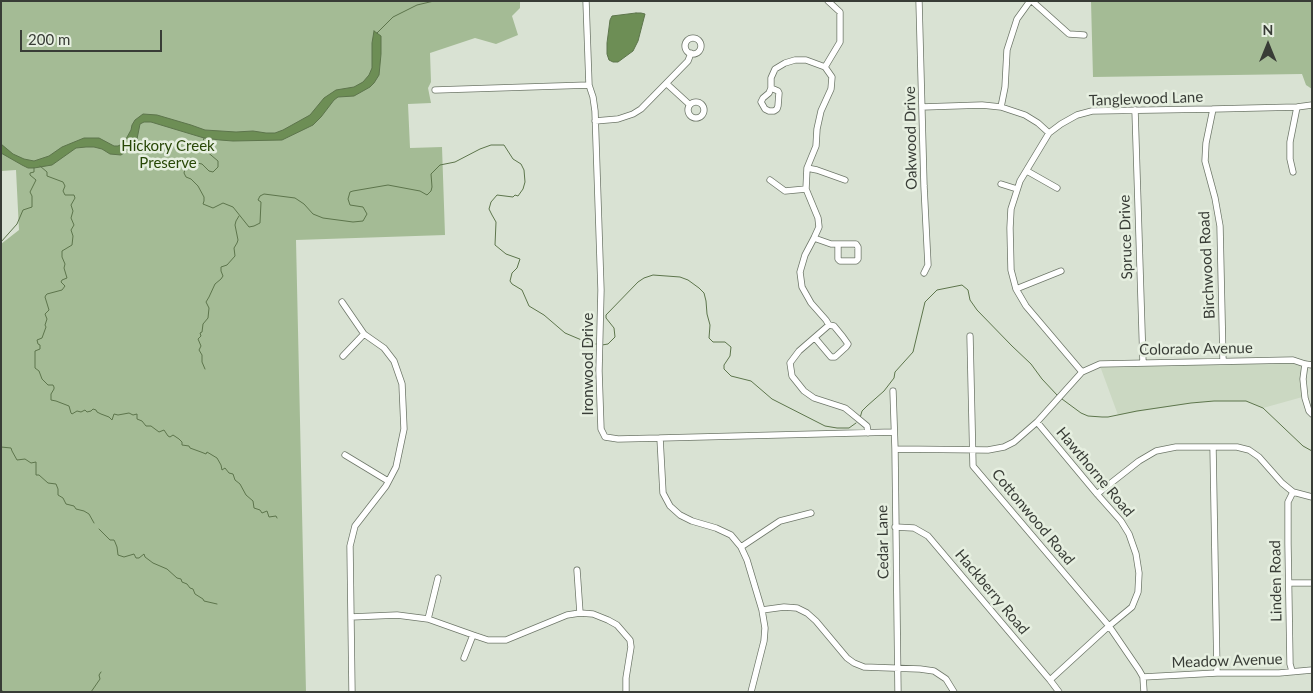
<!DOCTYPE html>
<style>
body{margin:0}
#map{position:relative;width:1313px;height:693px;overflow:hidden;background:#d9e2d3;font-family:Lato,sans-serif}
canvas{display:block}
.frame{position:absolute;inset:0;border:2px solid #383c36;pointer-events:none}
.north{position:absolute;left:1243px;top:20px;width:50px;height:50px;-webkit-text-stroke:4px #e6efe0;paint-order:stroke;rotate:0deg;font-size:14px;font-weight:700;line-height:20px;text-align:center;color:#383c36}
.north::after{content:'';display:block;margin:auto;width:18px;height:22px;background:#383c36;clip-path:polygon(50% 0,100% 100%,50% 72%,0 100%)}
.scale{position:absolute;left:20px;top:30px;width:142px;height:22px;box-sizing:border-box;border:2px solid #383c36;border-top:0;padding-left:6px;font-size:15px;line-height:18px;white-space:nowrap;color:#383c36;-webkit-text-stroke:4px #e6efe0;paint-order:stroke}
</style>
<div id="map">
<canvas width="1313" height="693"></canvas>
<div class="frame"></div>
<div class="north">N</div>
<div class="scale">200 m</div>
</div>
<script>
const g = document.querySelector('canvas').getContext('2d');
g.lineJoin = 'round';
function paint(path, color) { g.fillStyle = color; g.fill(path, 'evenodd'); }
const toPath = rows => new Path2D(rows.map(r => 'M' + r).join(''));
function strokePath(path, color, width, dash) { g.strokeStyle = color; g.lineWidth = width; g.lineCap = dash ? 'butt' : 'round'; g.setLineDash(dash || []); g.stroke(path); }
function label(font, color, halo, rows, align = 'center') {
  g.font = font + ' Lato,sans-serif'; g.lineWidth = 5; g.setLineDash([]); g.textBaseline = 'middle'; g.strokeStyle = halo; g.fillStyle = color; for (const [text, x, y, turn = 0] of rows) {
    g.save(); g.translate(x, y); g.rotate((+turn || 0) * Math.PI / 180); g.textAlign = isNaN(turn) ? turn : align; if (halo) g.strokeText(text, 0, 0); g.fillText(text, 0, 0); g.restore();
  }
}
paint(toPath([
 [1293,361,1306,366,1306,396,1263,408,1246,401,1214,401,1191,403,1118,415,1100,366]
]), '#cbd8c2');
paint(toPath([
 [1,1,520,1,520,8,512,16,518,35,496,44,475,38,430,53,431,82,428,88,431,103,408,104,410,148,442,147,445,235,296,240,306,692,1,692,1,244,19,230,16,170,1,171],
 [1091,1,1312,1,1312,89,1306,85,1302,74,1093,77]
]), '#a4bb95');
const water = toPath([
 [636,13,641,13,645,14,638,41,633,51,618,62,613,62,609,60,607,54,607,43,610,20,612,16,636,13],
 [374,31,381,36,381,54,379,75,374,83,370,87,354,96,338,97,334,100,321,117,313,125,282,140,233,141,220,140,204,138,151,122,144,122,140,124,137,139,131,148,121,155,110,154,102,149,94,147,86,147,76,148,52,165,34,168,28,168,22,165,1,153,1,144,13,154,24,159,34,161,49,156,62,147,84,138,99,138,114,146,118,146,122,144,126,139,131,130,132,125,135,120,143,114,157,115,191,125,205,130,236,132,253,131,266,133,275,133,283,130,310,115,324,98,336,90,354,87,363,82,369,75,372,68,372,43,374,31]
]);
paint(water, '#6d8e55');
strokePath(water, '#5d754c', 1);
strokePath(toPath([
 [377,33,393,17,417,5,434,1],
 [204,138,202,145,205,150,218,161,218,167,213,172,209,171,202,164,197,163,193,163,185,169,184,173,186,177,191,179,198,186,204,197,204,201,203,204,213,208,223,203,233,207,249,227,254,226,260,223,261,202,258,200,260,196,264,194,295,198,304,204,313,214,323,218,353,222,363,221,367,214,363,207,350,205,348,199,350,192,353,191,388,185,420,191,427,195,431,191,432,187,431,174,440,165,455,162,480,149,491,145,504,145,513,159,521,164,524,170,525,182,523,189,518,196,515,195,513,197,497,195,491,202,489,209,492,215,496,222,495,245,506,254,520,259,517,268,512,273,510,281,512,284,522,290,529,306,544,315,565,333,591,344,598,344],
 [40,166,47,172,47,176,63,182,65,186,63,191,65,195,74,195,75,198,71,205,73,211,71,218,74,225,71,230,73,236,72,245,62,251,62,257,65,264,64,268,67,278,62,280,61,282,65,286,62,290,47,294,46,295,45,297,49,310,45,314,47,319,45,325,46,327,42,338,37,340,38,344,40,345,40,349,35,351,35,368,39,371,42,379,48,385,53,385,54,387,54,389,51,394,51,400,56,401,69,406,71,413,72,414,77,411,81,412,85,410,87,412,91,411,93,409,96,410,97,412,101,414,109,417,112,420,114,414,118,415,129,413,133,415,137,414,137,419,142,421,146,426,151,426,159,432,164,430,168,436,170,437,173,435,179,439,182,442,182,445,189,446,190,448,201,452,206,454,207,452,217,458,221,465,222,470,225,468,229,473,233,474,235,480,240,484,246,495,253,501,254,508,260,510,262,513,267,511,269,517,276,516,277,518],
 [1,242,17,224,23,210,32,207,32,196,30,192,36,180,30,175,30,173,34,172,34,168],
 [602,345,608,344,615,337,614,328,606,318,606,315,638,282,644,278,653,275,680,277,688,280,699,288,704,293,706,301,707,314,710,325,709,338,713,342,725,342,731,347,730,356,724,365,724,369,731,376,751,381,772,399,825,426,837,428,849,428,856,423],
 [205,369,202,362,202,355,199,350,201,346,198,339,201,336,200,333,202,332,203,324,208,318,209,308,206,302,209,297,215,284,221,279,223,276,221,271,221,267,227,265,235,256,234,248,237,243,238,240,235,225,236,221,239,216],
 [1062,399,1081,413,1088,416,1102,417,1108,417,1137,411,1191,403,1214,401,1246,401,1263,408,1303,446,1312,451],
 [860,418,862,411,867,406,884,391,894,378,895,372,913,352,925,302,937,290,962,285,968,290,970,300,977,310,1012,346,1031,364,1042,379,1057,395],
 [1,447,11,448,12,451,17,460,25,459,31,463,36,462,36,475,39,475,48,483,56,484,58,489,58,495,63,498,66,504,74,506,76,509,84,511,89,514,94,523],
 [99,529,110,540,114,540,115,542,117,547,118,555,124,557,134,554,136,558,139,558,144,554,145,557,153,563,167,569,177,578,181,579,182,582,187,584,190,588,193,589,195,594,203,599,204,601,217,604],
 [1,690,4,692],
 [91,692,100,679,99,675,101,672]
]), '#5d754c', 1);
const minor = toPath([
 [586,1,589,85,593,97,595,111,601,290,599,371,601,429,605,437,618,439,660,438,894,432],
 [919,1,924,186,928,265,924,273],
 [1032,1,1069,34,1084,35],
 '685 46a8 8 0 1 1 16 0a8 8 0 1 1-16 0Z',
 [825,67,840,42,840,12,828,1],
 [667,84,690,105],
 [771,88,778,91,779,93,778,106,777,109,774,111,769,111,765,109,761,102,763,98,769,93,771,88,771,78,775,69,785,63,795,60,806,60,825,67,832,77,831,89,821,111,817,129,816,146,807,168,806,189,818,218,819,227,814,238,805,255,800,272,802,287,811,303,826,320,829,325],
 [435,90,589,85],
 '688 110a8 8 0 1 1 16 0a8 8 0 1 1-16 0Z',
 [922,107,982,105,1001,107,1025,115,1038,123,1049,133],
 [1001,107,1005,87,1007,50,1017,19,1030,1],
 [1213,109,1206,143,1205,161,1215,198,1220,226,1223,361],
 [1135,110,1143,363],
 [595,121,618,119,633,114,641,109,688,61,691,53],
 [807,168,817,170,845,180],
 [1027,171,1057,188],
 [1293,172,1290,159,1290,142,1297,107],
 [770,180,785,191,806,189],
 [1001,184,1017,189],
 [814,238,831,244,856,244,858,247,858,259,856,261,840,261,838,259,838,244],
 [1016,289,1061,271],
 [342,302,364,334,384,348,394,361,402,384,404,429,396,467,386,486,355,526,350,546,352,692],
 [829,325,799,351,790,363,792,376,804,391,814,398,845,408,850,412,867,426,868,433],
 [970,336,973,466,1109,626,1139,670,1143,677,1144,692],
 [815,338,831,357,835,357,846,347,848,344,843,337,834,326,829,325],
 [343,356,364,334],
 [1305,364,1303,379,1305,398,1309,411,1312,414],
 [1082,372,1026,306,1016,289,1011,270,1010,228,1011,209,1020,181,1049,133,1061,124,1077,115,1092,111,1213,109,1297,107,1312,105],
 [893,391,895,449,898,692],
 [1037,422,1097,494,1121,521,1129,534,1136,554,1139,573,1138,592,1132,607,1109,626,1050,680],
 [660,438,663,493,670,506,680,515,692,521,716,528,731,535,741,547,747,560,762,610,765,628,764,641,751,692],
 [1213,447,1217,673],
 [895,449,988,450,1004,447,1014,442,1037,422,1082,372,1100,364,1293,360,1305,364,1312,365],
 [345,455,388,481],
 [1097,494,1139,461,1156,451,1176,447,1237,447,1249,450,1259,457,1282,483,1293,492,1312,497],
 [895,527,914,528,928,536,1050,680,1059,692],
 [741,547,780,521,811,513],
 [577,570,580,613],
 [1289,583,1312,583],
 [762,610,784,607,797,608,807,613,816,621,847,658,854,663,864,667,920,669,934,671,946,679,954,692],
 [351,617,397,615,428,619,473,635,488,640,506,640,567,615,580,613,593,614,608,620,617,625,630,640,631,647,626,678,626,692],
 [428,619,438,578],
 [464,658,473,635],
 [1292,671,1290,664,1288,544,1288,502,1293,492],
 [1143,677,1217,673,1279,673,1312,670]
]);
strokePath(minor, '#6e7769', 7);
strokePath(minor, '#fff', 5.5);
label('15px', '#383c36', '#e6efe0', [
 ["Tanglewood Lane",1146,99,-2],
 ["Oakwood Drive",911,138,-91],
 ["Spruce Drive",1126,237,-92],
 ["Birchwood Road",1207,265,-93],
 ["Colorado Avenue",1196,349,-1],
 ["Ironwood Drive",588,364,-90],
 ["Hawthorne Road",1095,472,50],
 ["Cottonwood Road",1033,517,50],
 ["Cedar Lane",883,542,-91],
 ["Linden Road",1276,581,-91],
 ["Hackberry Road",992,592,50],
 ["Meadow Avenue",1227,661,-2]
]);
label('15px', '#284706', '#e6efe0', [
 ["Hickory Creek",168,146],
 ["Preserve",168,163]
]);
</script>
